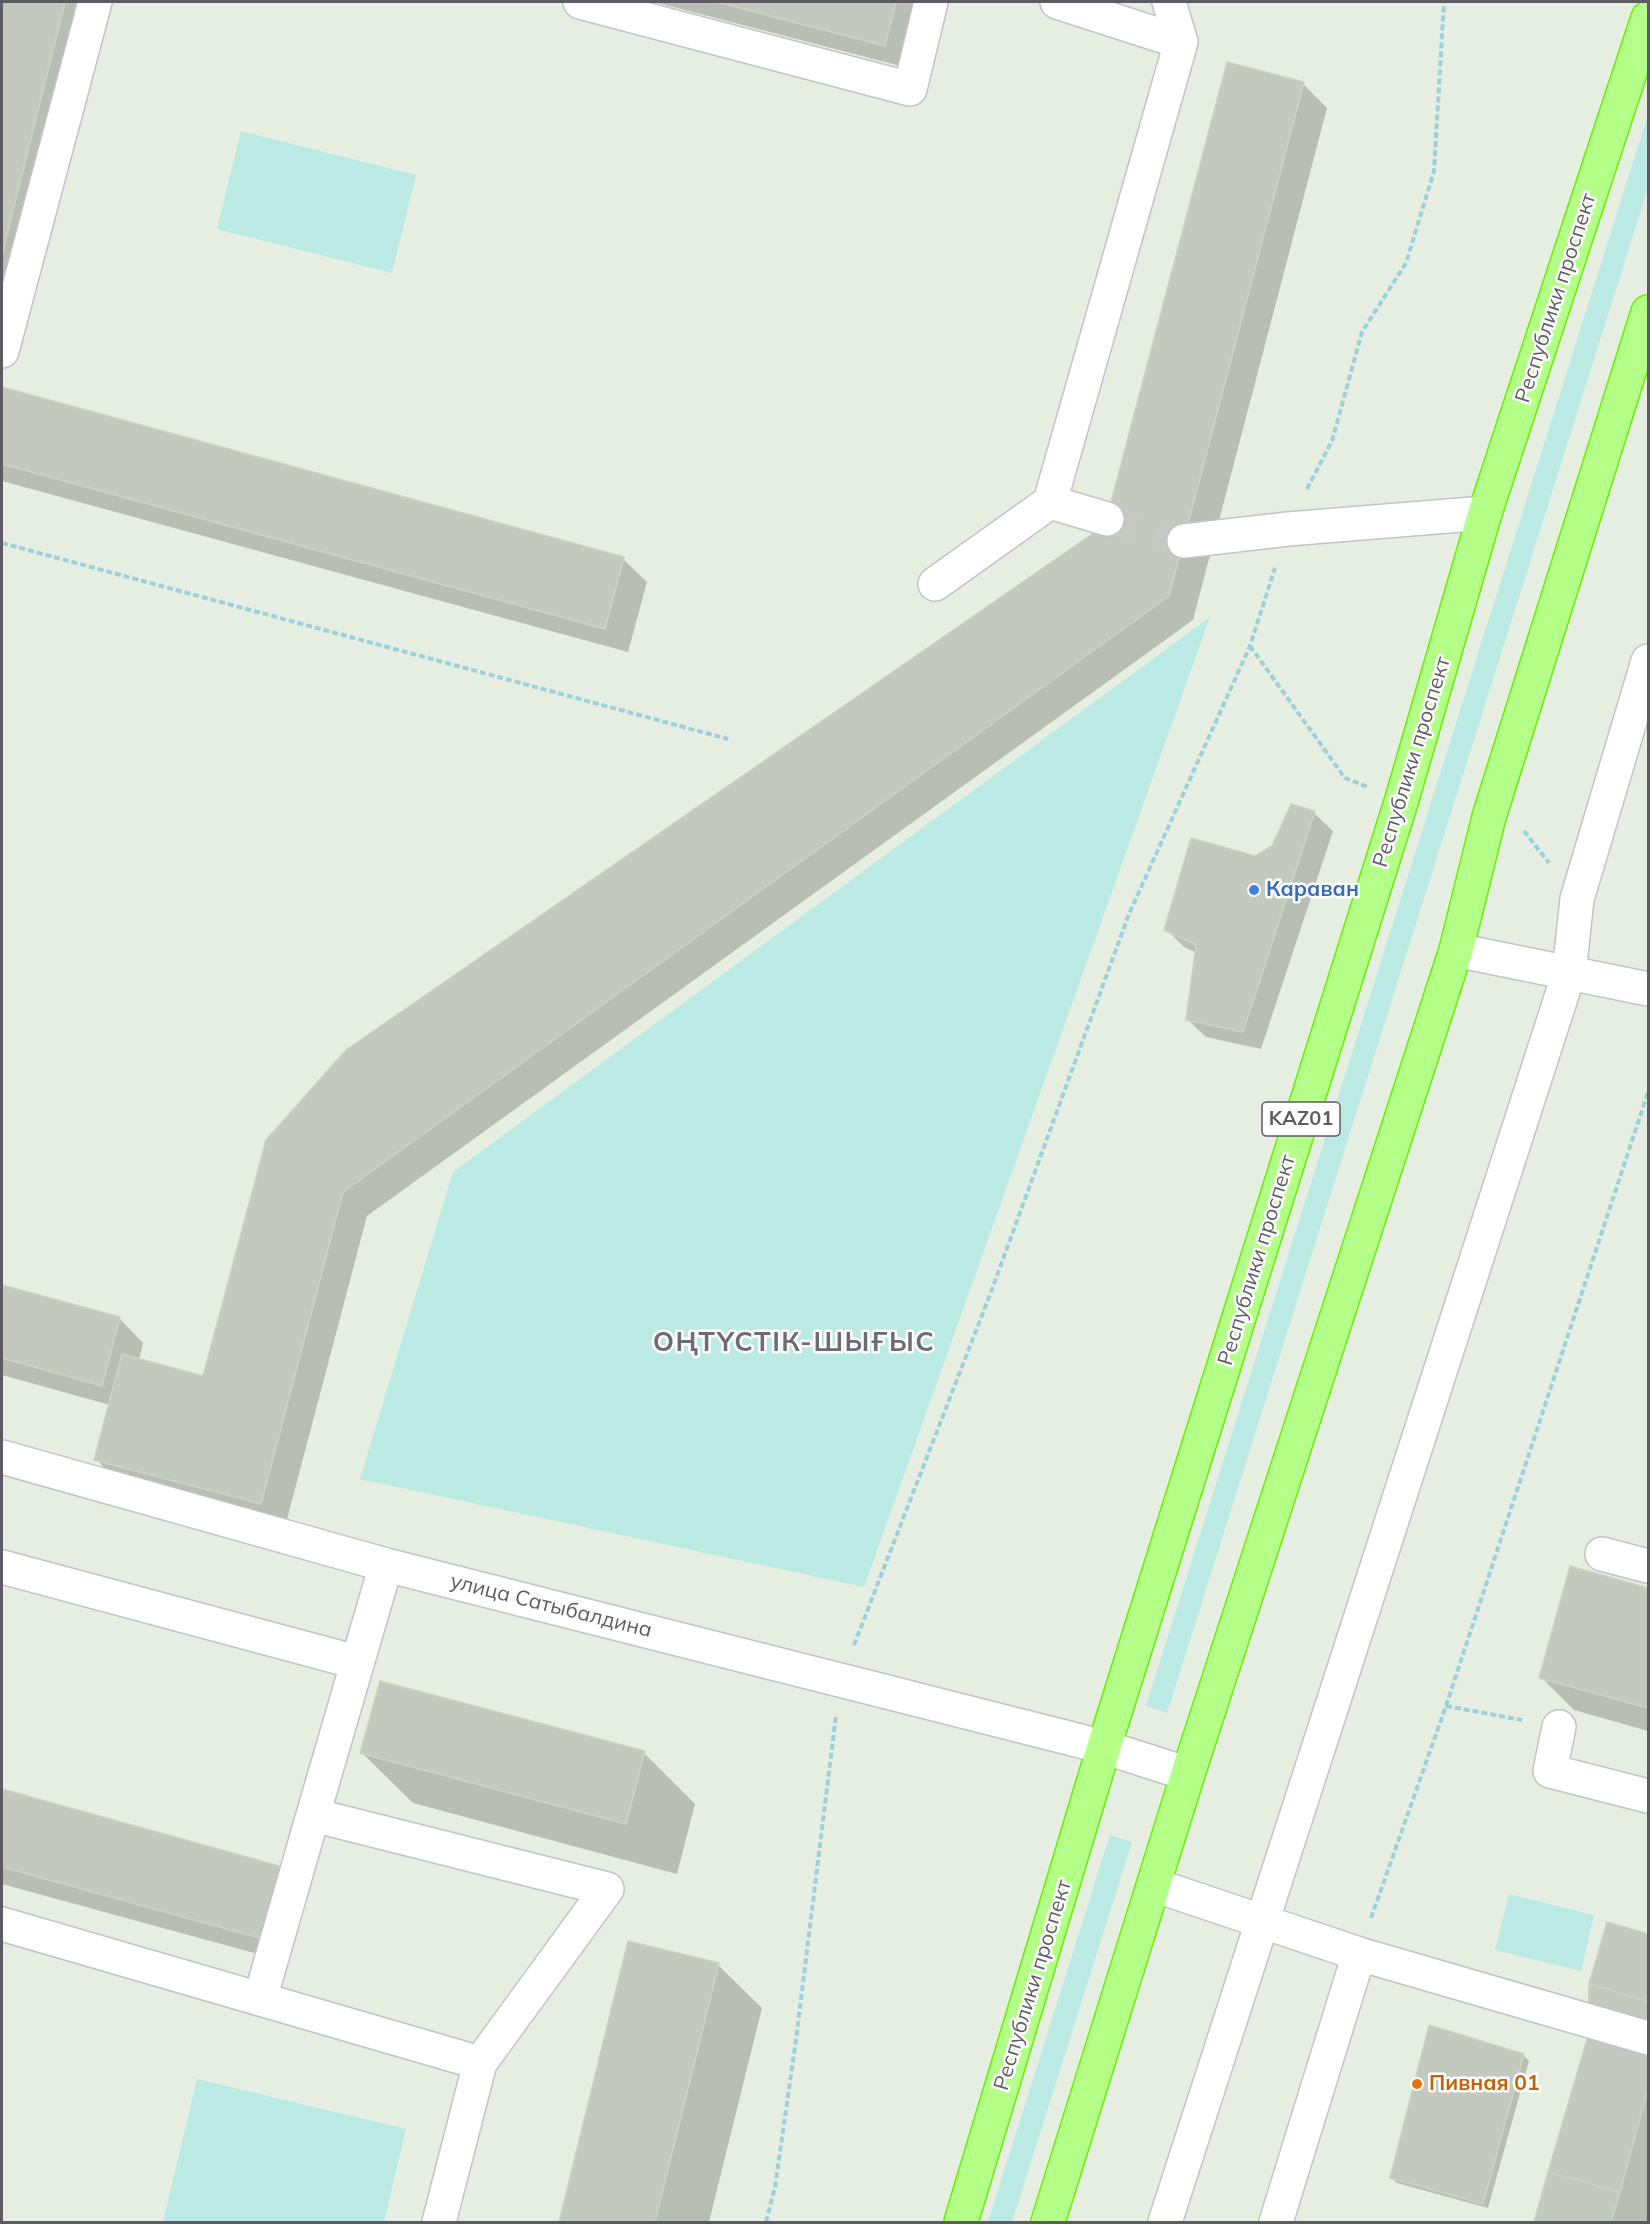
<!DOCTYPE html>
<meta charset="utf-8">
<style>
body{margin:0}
#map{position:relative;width:1650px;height:2224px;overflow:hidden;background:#e6eee1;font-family:Mulish,sans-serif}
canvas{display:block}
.frame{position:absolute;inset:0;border:3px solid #5e5a64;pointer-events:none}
</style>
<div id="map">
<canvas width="1650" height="2224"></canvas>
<div class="frame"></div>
</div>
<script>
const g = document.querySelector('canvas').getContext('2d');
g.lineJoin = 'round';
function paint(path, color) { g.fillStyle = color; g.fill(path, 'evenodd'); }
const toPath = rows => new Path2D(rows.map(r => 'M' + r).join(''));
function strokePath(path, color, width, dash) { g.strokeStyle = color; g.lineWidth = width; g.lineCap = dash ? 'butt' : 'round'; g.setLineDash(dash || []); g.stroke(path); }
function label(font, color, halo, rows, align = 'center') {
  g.font = font + ' Mulish,sans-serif'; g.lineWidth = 5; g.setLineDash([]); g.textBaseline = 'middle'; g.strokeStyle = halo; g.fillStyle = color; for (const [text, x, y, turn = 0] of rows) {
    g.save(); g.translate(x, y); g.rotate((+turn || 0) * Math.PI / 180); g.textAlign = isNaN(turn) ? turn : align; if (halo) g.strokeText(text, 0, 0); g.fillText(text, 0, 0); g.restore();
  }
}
paint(toPath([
 [1648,115,1648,188,1167,1713,1146,1706],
 [241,131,416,175,392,273,217,229],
 [1210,617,864,1587,360,1479,453,1172],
 [1110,1835,1132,1842,1012,2222,988,2222],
 [1509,1894,1594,1915,1581,1971,1495,1950],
 [197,2079,406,2129,384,2222,163,2222]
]), '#bbe9e3');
paint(toPath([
 [2,2,94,2,23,285,2,279],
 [654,2,926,2,908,68],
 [1303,84,1327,108,1193,620,367,1216,285,1527,119,1483,96,1459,110,1405,2,1375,2,1286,120,1319,143,1343,139,1360,205,1378,267,1141,1107,526],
 [2,388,623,559,647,582,628,652,2,481],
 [1314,813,1333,831,1261,1049,1206,1037,1187,1019,1197,953,1184,947,1166,929],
 [1571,1568,1648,1589,1648,1731,1574,1710,1541,1677],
 [362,1753,644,1753,695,1804,677,1874,413,1803],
 [2,1791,283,1868,287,1962,2,1884],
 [1608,1924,1648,1936,1648,2222,1536,2222,1589,2036],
 [629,1942,718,1965,762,2008,709,2222,560,2222],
 [1523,2055,1529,2061,1488,2208,1397,2183,1391,2177]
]), '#0003');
const building = toPath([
 [2,2,65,2,2,255,2,2],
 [717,2,896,2,885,46,717,2],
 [1227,62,1304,82,1169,596,343,1192,261,1504,94,1460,122,1354,203,1376,266,1140,346,1050,1105,525,1227,62],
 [2,387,624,557,605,629,2,464,2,387],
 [1291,804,1315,811,1243,1032,1186,1020,1196,945,1164,930,1191,838,1255,856,1272,846,1291,804],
 [2,1285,120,1317,102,1386,2,1358,2,1285],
 [1570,1566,1648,1588,1648,1708,1539,1678,1570,1566],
 [380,1681,645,1751,626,1824,360,1753,380,1681],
 [2,1789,283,1867,263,1939,2,1867,2,1789],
 [1607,1922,1648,1934,1648,2001,1589,1984,1607,1922],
 [628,1941,719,1963,655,2222,559,2222,628,1941],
 [1589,1984,1648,2001,1648,2089,1620,2192,1548,2172,1588,2036,1589,1984],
 [1429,2025,1524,2054,1483,2204,1390,2178,1429,2025],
 [1548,2172,1620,2192,1611,2222,1534,2222,1548,2172]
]);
paint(building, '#c3c9be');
strokePath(building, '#c8d4bf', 1.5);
strokePath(toPath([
 [1107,519,1184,541]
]), '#c4c9c2', 33, [33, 16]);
const minor = toPath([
 [580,2,910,89,931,2],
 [1057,2,1181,42,1050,502,1107,519],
 [1169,2,1181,42],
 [2,351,95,2],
 [1184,541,1288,529,1485,513],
 [935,584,1050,502],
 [1456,950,1648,989],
 [2,1457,386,1565,1104,1747,1188,1774],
 [1602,1554,1648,1566],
 [386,1565,313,1815,607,1889,480,2063,439,2222],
 [2,1567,356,1662],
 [1559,1727,1550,1771,1648,1796],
 [1154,1885,1359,1954,1648,2038],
 [2,1924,480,2063],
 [260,1999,313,1815],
 [1165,2222,1569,973,1577,899,1648,661],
 [1276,2222,1359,1954]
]);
const highway = toPath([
 [961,2222,1104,1747,1402,799,1485,513,1648,18],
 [1048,2222,1188,1774,1456,950,1489,817,1648,312]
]);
strokePath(minor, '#c5c0c9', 36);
strokePath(highway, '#66f000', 36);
strokePath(toPath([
 [1307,489,1332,441,1362,332,1406,263,1434,171,1444,2],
 [2,543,728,739],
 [1250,646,1345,778,1368,787],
 [1524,831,1549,863],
 [854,1645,991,1292,1129,914,1250,646,1275,568],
 [1446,1706,1522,1720],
 [1371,1918,1446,1706,1648,1092],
 [766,2222,775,2187,796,2040,836,1715]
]), '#9cd0da', 4, [6, 3]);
strokePath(minor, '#fff', 33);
strokePath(highway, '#b4ff88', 33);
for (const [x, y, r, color] of [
 [1254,890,6,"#3f7fe0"],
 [1417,2084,6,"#e8710a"]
]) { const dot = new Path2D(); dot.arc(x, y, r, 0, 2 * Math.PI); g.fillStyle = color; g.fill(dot); strokePath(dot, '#fff', 2); }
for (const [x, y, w] of [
 [1301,1119,78]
]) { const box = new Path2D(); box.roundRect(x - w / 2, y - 17, w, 34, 4.5); g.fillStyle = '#fff'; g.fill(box); strokePath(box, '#5e5a64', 1.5); }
label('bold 20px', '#5e5a64', null, [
 ["KАZ01",1301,1119]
]);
label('21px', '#5e5a64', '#fff', [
 ["Республики проспект",1556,298,-72],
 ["Республики проспект",1412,762,-73],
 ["Республики проспект",1257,1260,-73],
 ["улица Сатыбалдина",551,1606,14],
 ["Республики проспект",1033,1985,-73]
]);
label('bold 21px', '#366cbe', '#fff', [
 ["Караван",1266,890]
], 'left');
label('bold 21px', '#c56008', '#fff', [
 ["Пивная 01",1429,2084]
], 'left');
g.letterSpacing = '1.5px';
label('bold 27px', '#6f6b76', '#fff', [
 ["ОҢТҮСТІК-ШЫҒЫС",794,1343]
]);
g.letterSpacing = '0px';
</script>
